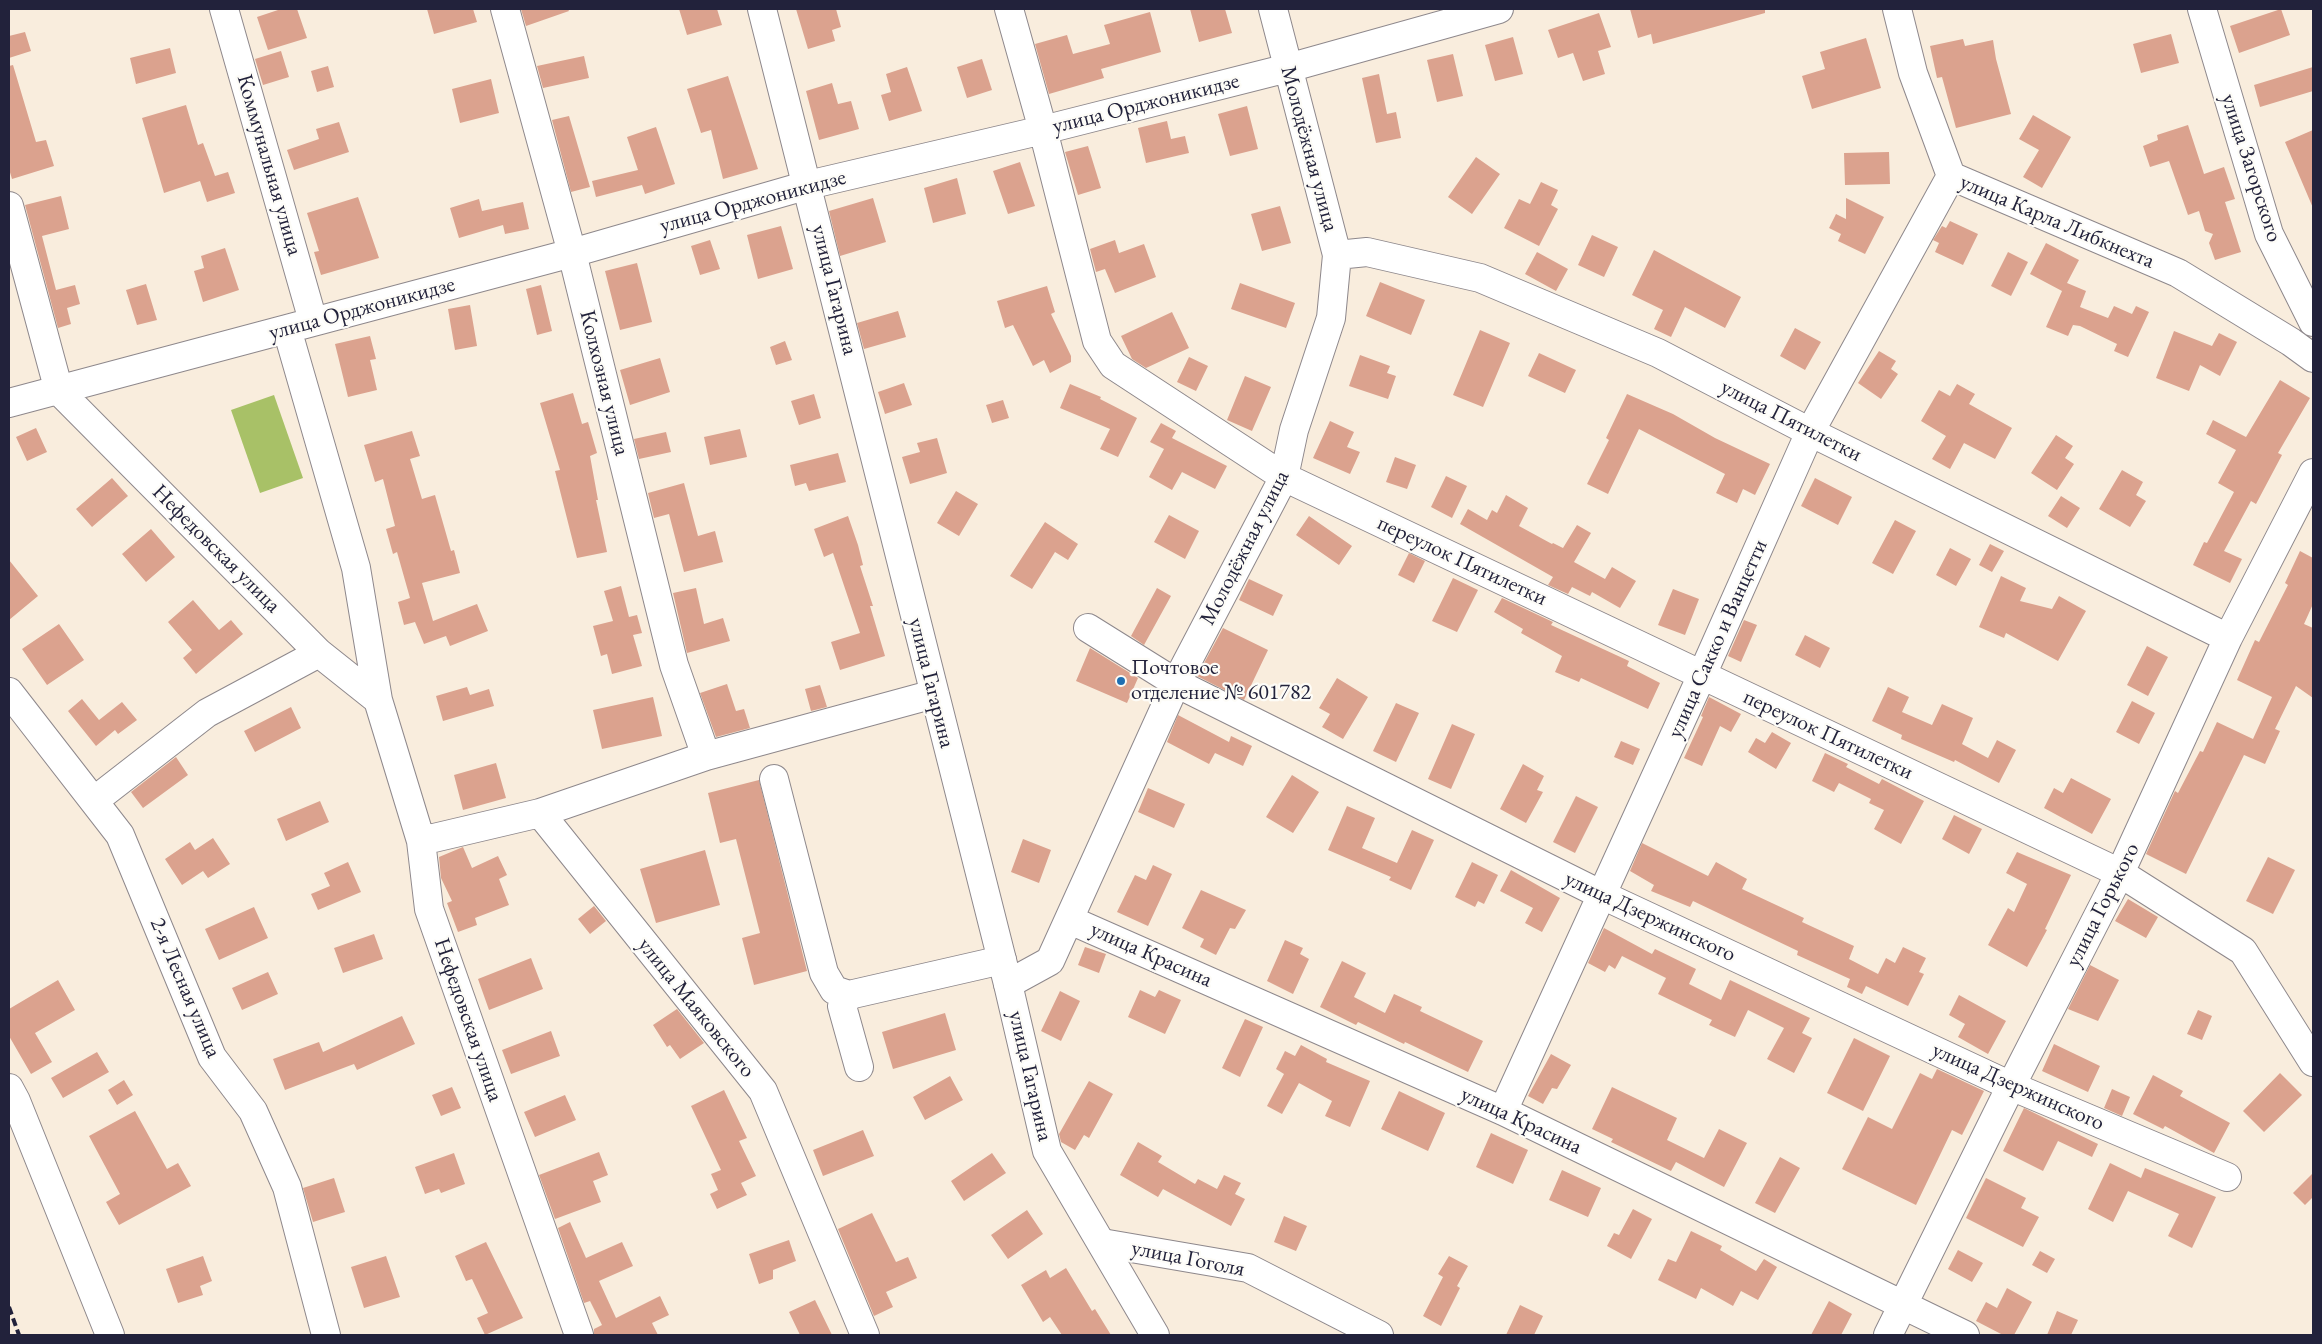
<!DOCTYPE html>
<meta charset="utf-8">
<style>
body{margin:0}
#map{position:relative;width:2322px;height:1344px;overflow:hidden;background:#f9eddd;font-family:"EB Garamond",serif}
canvas{display:block}
.frame{position:absolute;inset:0;border:10px solid #22223b;pointer-events:none}
</style>
<div id="map">
<canvas width="2322" height="1344"></canvas>
<div class="frame"></div>
</div>
<script>
const g = document.querySelector('canvas').getContext('2d');
g.lineJoin = 'round';
function paint(path, color) { g.fillStyle = color; g.fill(path, 'evenodd'); }
const toPath = rows => new Path2D(rows.map(r => 'M' + r).join(''));
function strokePath(path, color, width, dash) { g.strokeStyle = color; g.lineWidth = width; g.lineCap = dash ? 'butt' : 'round'; g.setLineDash(dash || []); g.stroke(path); }
function label(font, color, halo, rows, align = 'center') {
  g.font = font + ' "EB Garamond",serif'; g.lineWidth = 4.5; g.setLineDash([]); g.textBaseline = 'middle'; g.strokeStyle = halo; g.fillStyle = color; for (const [text, x, y, turn = 0] of rows) {
    g.save(); g.translate(x, y); g.rotate((+turn || 0) * Math.PI / 180); g.textAlign = isNaN(turn) ? turn : align; if (halo) g.strokeText(text, 0, 0); g.fillText(text, 0, 0); g.restore();
  }
}
paint(toPath([
 [274,395,303,478,260,493,231,410]
]), '#a8c167');
paint(toPath([
 [281,9,297,9,307,38,268,50,257,17],
 [427,9,473,9,477,22,434,34],
 [521,9,568,9,569,11,526,26],
 [679,9,717,9,722,25,687,35],
 [796,9,836,9,841,27,832,30,835,41,808,49],
 [1190,9,1225,9,1232,33,1199,42],
 [1630,9,1765,9,1765,13,1653,44,1651,34,1638,38],
 [2281,9,2290,35,2239,53,2230,26],
 [1150,12,1161,52,1101,69,1104,78,1049,94,1035,44,1067,35,1073,54,1110,44,1104,25],
 [1599,13,1611,47,1598,51,1605,74,1583,81,1573,53,1558,58,1548,30],
 [25,32,31,51,9,58,9,36],
 [2171,34,2179,63,2141,73,2133,44],
 [1513,37,1523,74,1495,81,1485,45],
 [1866,38,1881,88,1812,109,1802,76,1825,69,1820,52],
 [1963,39,1965,46,1993,40,1996,59,2011,114,1956,128,1942,77,1937,78,1930,46],
 [170,48,176,73,136,84,130,58],
 [281,51,289,77,263,85,255,59],
 [1453,54,1463,96,1437,102,1427,60],
 [584,56,589,78,543,88,537,66],
 [982,59,992,90,967,98,957,67],
 [13,65,36,142,46,140,54,166,12,179,9,169,9,66],
 [328,66,334,87,317,92,311,71],
 [907,67,922,111,889,121,881,95,891,92,886,74],
 [2313,67,2313,91,2260,107,2254,85],
 [1379,74,1387,114,1396,112,1401,138,1376,143,1362,78],
 [728,76,758,169,723,179,711,130,701,133,687,89],
 [491,79,499,113,460,123,452,89],
 [832,83,838,104,851,101,859,129,819,140,806,91],
 [186,105,198,145,203,143,215,176,228,172,235,193,207,202,200,181,164,193,142,118],
 [1247,106,1258,149,1230,156,1218,114],
 [2033,115,2071,137,2042,188,2023,177,2039,150,2019,139],
 [569,116,590,187,571,192,552,120],
 [1167,121,1171,139,1185,136,1189,153,1146,163,1138,128],
 [339,122,349,152,294,170,287,150,319,139,316,129],
 [2188,125,2204,174,2224,167,2235,199,2225,202,2241,252,2215,260,2209,243,2213,234,2205,231,2199,211,2188,215,2169,161,2150,167,2143,146,2158,140,2157,135],
 [656,127,675,184,645,194,642,185,596,197,592,181,638,170,627,137],
 [2313,130,2313,208,2285,142],
 [1088,146,1101,188,1078,195,1065,152],
 [1889,152,1890,184,1845,185,1844,153],
 [1476,157,1500,174,1472,214,1448,197],
 [1020,162,1035,206,1008,214,993,171],
 [957,178,966,214,933,223,924,188],
 [1541,182,1558,190,1551,205,1558,209,1539,246,1504,228,1519,199,1530,204],
 [61,196,69,229,42,236,56,290,75,285,80,304,67,308,71,324,58,328,25,205],
 [358,197,379,258,321,275,314,252,319,251,307,213],
 [873,198,886,242,840,256,829,211],
 [1846,198,1884,217,1865,254,1838,241,1841,234,1829,228,1836,214,1846,219],
 [479,199,482,211,523,202,529,229,505,234,503,225,459,238,450,208],
 [1280,206,1291,243,1262,251,1251,214],
 [1950,221,1978,234,1963,265,1935,252,1939,243,1933,240,1942,226,1946,228],
 [781,226,793,269,758,279,747,235],
 [1592,235,1618,247,1604,277,1578,265],
 [710,240,720,269,700,275,691,246],
 [1115,240,1119,253,1144,244,1156,277,1115,293,1105,269,1096,272,1090,249],
 [2046,243,2079,260,2067,283,2086,291,2080,307,2108,318,2114,306,2132,314,2136,306,2149,312,2128,357,2114,351,2117,344,2080,326,2073,325,2068,336,2046,327,2062,291,2030,274],
 [225,248,239,290,203,302,194,271,204,268,201,256],
 [1654,250,1741,297,1725,328,1685,307,1671,337,1654,329,1663,310,1632,295],
 [1537,252,1568,269,1556,291,1525,274],
 [2008,252,2028,262,2011,296,1991,286],
 [637,263,652,322,620,330,605,271],
 [1380,282,1425,300,1411,335,1366,316],
 [1240,283,1295,303,1286,328,1231,309],
 [146,284,157,320,137,325,126,290],
 [541,285,552,331,537,335,526,289],
 [1047,286,1055,312,1051,314,1071,356,1071,362,1050,373,1044,360,1033,366,1013,325,1005,328,997,301],
 [470,305,477,346,455,350,448,309],
 [898,311,906,337,864,349,857,323],
 [1172,312,1189,348,1146,368,1132,359,1121,336],
 [1795,328,1821,342,1805,370,1780,356],
 [1480,330,1510,343,1483,407,1453,395],
 [2174,331,2212,346,2219,333,2237,342,2220,376,2200,365,2189,391,2156,378],
 [370,336,376,359,370,360,377,390,348,397,335,344],
 [785,341,792,360,776,365,770,347],
 [1879,351,1896,361,1891,369,1898,374,1881,399,1858,383],
 [1539,353,1576,370,1565,393,1528,376],
 [1360,355,1390,366,1387,373,1396,376,1388,399,1349,386],
 [1189,357,1208,366,1196,391,1177,382],
 [660,358,670,392,630,405,620,370],
 [1245,376,1271,387,1252,431,1227,420],
 [2280,380,2310,398,2278,453,2282,455,2256,504,2251,501,2224,551,2242,559,2230,583,2193,565,2204,542,2207,543,2234,492,2218,483,2236,450,2206,434,2213,420,2246,437],
 [904,383,912,405,885,414,878,392],
 [1070,384,1101,397,1100,399,1137,418,1118,457,1100,449,1110,429,1060,408],
 [1957,384,1975,394,1969,404,2012,428,1995,459,1964,443,1950,469,1932,459,1946,436,1921,421,1939,390,1950,396],
 [573,393,582,424,588,422,597,453,590,456,598,500,596,500,607,552,577,558,555,471,560,470,540,403],
 [814,394,821,418,799,425,791,401],
 [1627,394,1673,414,1715,438,1770,464,1755,495,1743,489,1737,503,1716,493,1725,474,1639,429,1608,494,1587,484,1609,440,1606,438],
 [1003,400,1009,418,992,423,986,405],
 [1330,421,1354,432,1347,447,1360,452,1350,474,1313,458],
 [1161,423,1176,431,1172,438,1227,466,1215,489,1182,472,1172,490,1149,477,1164,449,1150,442],
 [36,428,47,452,27,461,16,437],
 [740,429,747,457,710,465,704,437],
 [412,431,420,456,410,459,422,499,435,495,451,551,454,550,460,573,422,583,433,621,477,604,488,631,450,646,446,636,424,644,415,622,404,625,398,602,410,598,397,552,393,554,386,529,395,526,383,479,375,482,364,445],
 [666,432,671,452,639,459,634,439],
 [2056,435,2073,446,2065,458,2074,464,2057,490,2031,473],
 [937,438,947,473,910,484,902,457,920,452,917,443],
 [838,453,846,482,809,491,806,483,795,486,790,465],
 [1395,457,1416,465,1407,489,1386,482],
 [2122,470,2143,482,2136,495,2146,501,2130,527,2099,509],
 [1446,476,1467,486,1452,518,1431,507],
 [112,478,128,496,92,527,76,509],
 [1815,478,1852,497,1838,525,1801,506],
 [684,483,698,536,715,531,723,562,684,572,669,514,654,518,648,493],
 [956,491,978,504,959,536,937,523],
 [1506,495,1528,508,1519,526,1552,544,1553,543,1563,548,1577,525,1591,533,1574,562,1605,579,1612,567,1636,581,1620,608,1592,592,1590,596,1572,587,1568,594,1548,585,1553,577,1460,524,1468,509,1487,520,1492,510,1497,513],
 [2061,496,2080,508,2067,528,2048,516],
 [1169,515,1199,531,1185,559,1154,542],
 [848,516,858,545,863,565,860,566,873,606,870,606,885,656,840,670,831,642,860,633,833,553,824,557,814,529],
 [1309,516,1352,546,1339,565,1296,535],
 [1895,520,1916,531,1893,574,1872,563],
 [1045,522,1078,544,1068,560,1055,552,1032,589,1010,576],
 [151,529,175,557,146,582,122,554],
 [1990,544,2004,551,1992,572,1979,565],
 [1950,548,1971,559,1956,586,1936,575],
 [2300,551,2313,558,2313,604,2304,624,2313,628,2313,698,2296,686,2275,729,2280,731,2265,764,2244,755,2186,874,2146,854,2175,791,2178,793,2200,751,2203,752,2217,722,2253,739,2272,697,2237,680,2255,640,2259,642,2288,585,2285,583],
 [1409,553,1425,561,1414,583,1398,575],
 [9,560,38,596,9,620],
 [2001,576,2026,588,2020,601,2052,609,2059,596,2086,611,2058,661,2006,633,2004,638,1979,627],
 [1453,578,1478,590,1457,632,1432,621],
 [1249,579,1283,595,1273,616,1239,600],
 [621,586,629,617,637,615,642,633,633,635,642,666,612,674,607,654,601,656,593,626,613,621,604,591],
 [696,588,704,624,723,618,730,641,687,653,673,593],
 [1157,588,1171,596,1144,645,1131,636],
 [1673,589,1699,599,1685,635,1658,625],
 [1502,598,1553,622,1551,625,1629,661,1627,666,1660,683,1648,709,1581,678,1579,682,1555,672,1562,656,1521,633,1523,629,1494,612],
 [193,600,219,630,231,620,243,634,196,674,183,658,192,650,168,622],
 [1744,620,1757,625,1741,662,1728,656],
 [59,624,84,660,47,685,22,649],
 [1223,628,1268,650,1244,700,1197,676],
 [1805,635,1830,648,1820,668,1795,655],
 [2147,646,2168,657,2148,696,2127,685],
 [1090,648,1138,678,1127,703,1076,681],
 [1337,678,1368,697,1343,739,1322,727,1330,714,1319,708],
 [727,684,736,711,744,709,750,728,716,737,700,693],
 [820,685,827,707,811,711,805,689],
 [467,687,470,695,489,689,494,706,443,721,436,696],
 [1888,687,1909,697,1902,712,1932,725,1942,704,1973,718,1962,744,1988,758,1997,740,2016,750,1999,783,1955,760,1954,762,1901,739,1902,735,1872,721],
 [653,697,662,736,602,749,593,710],
 [1709,697,1741,714,1731,732,1720,726,1702,766,1684,758,1703,717,1701,716],
 [82,699,99,720,122,702,137,720,118,734,115,730,96,746,68,711],
 [2132,701,2155,713,2139,744,2116,732],
 [1396,703,1419,713,1396,762,1373,751],
 [291,707,301,728,255,752,244,731],
 [1178,715,1229,742,1231,736,1252,746,1243,766,1215,753,1209,764,1167,742],
 [1452,724,1475,734,1451,789,1428,779],
 [1772,732,1791,743,1776,769,1748,752,1756,738,1765,743],
 [1621,741,1640,749,1633,765,1614,757],
 [1825,753,1848,764,1846,767,1879,784,1882,779,1924,801,1901,844,1874,829,1884,810,1869,803,1871,799,1839,783,1834,792,1812,781],
 [176,757,188,775,143,808,131,792],
 [496,763,506,798,463,810,454,775],
 [1523,764,1544,776,1537,790,1543,792,1526,823,1500,809],
 [1292,775,1319,792,1293,833,1266,817],
 [2071,778,2111,799,2092,834,2044,808,2054,788,2063,793],
 [759,780,807,971,754,985,742,938,760,933,736,839,720,843,708,793],
 [1148,788,1185,804,1174,828,1138,812],
 [1576,796,1598,807,1575,853,1553,842],
 [320,801,329,822,286,841,277,819],
 [1347,806,1375,818,1362,848,1397,863,1412,830,1434,840,1411,890,1389,880,1391,877,1356,862,1358,858,1356,862,1328,850],
 [1954,815,1982,829,1969,854,1942,839],
 [213,838,230,864,208,878,203,871,182,885,165,859,190,842,195,850],
 [1023,839,1051,850,1039,883,1011,872],
 [1642,843,1708,876,1716,862,1747,879,1742,889,1804,918,1802,922,1854,946,1849,959,1878,974,1886,958,1895,963,1903,947,1926,958,1919,972,1924,974,1908,1006,1866,986,1862,994,1847,987,1850,979,1797,955,1798,951,1693,901,1690,907,1651,891,1654,885,1630,871],
 [463,847,472,868,498,856,507,875,499,879,509,905,475,918,477,925,458,932,447,903,452,901,441,878,439,857],
 [705,850,720,905,656,923,640,869],
 [2017,852,2071,875,2045,929,2047,930,2027,967,1988,945,2008,908,2014,912,2027,884,2006,873],
 [2268,857,2295,870,2273,914,2246,901],
 [348,862,361,892,318,910,311,894,330,886,324,873],
 [1472,862,1498,875,1484,904,1478,901,1475,907,1455,897],
 [1153,865,1172,874,1148,926,1117,912,1135,875,1146,880],
 [1511,870,1560,898,1542,932,1525,923,1533,908,1500,891],
 [1201,890,1246,910,1235,929,1230,928,1216,955,1200,947,1204,939,1182,928],
 [2128,899,2158,917,2146,938,2115,921],
 [594,906,606,921,590,934,578,919],
 [254,907,268,938,219,960,205,929],
 [1604,928,1652,954,1655,949,1696,969,1689,984,1721,1000,1730,980,1810,1018,1802,1033,1812,1038,1794,1073,1767,1059,1784,1028,1748,1010,1735,1037,1709,1025,1712,1020,1658,994,1666,978,1622,956,1615,969,1609,965,1605,972,1588,963],
 [374,934,383,959,343,973,334,948],
 [1285,940,1303,948,1300,954,1309,959,1293,994,1267,981],
 [1085,947,1106,954,1099,973,1078,965],
 [531,958,543,989,489,1010,478,979],
 [1342,961,1366,973,1354,997,1385,1013,1394,994,1422,1007,1420,1011,1483,1041,1468,1072,1405,1042,1404,1044,1358,1022,1356,1025,1320,1007],
 [2090,965,2119,980,2098,1021,2068,1009],
 [268,972,278,994,242,1010,232,988],
 [58,980,75,1010,35,1033,52,1062,31,1074,9,1036,9,1009],
 [1140,990,1155,997,1159,990,1181,1000,1165,1034,1128,1017],
 [1060,991,1080,1001,1061,1041,1041,1031],
 [1959,995,2006,1021,1988,1054,1958,1037,1965,1024,1949,1015],
 [677,1009,704,1043,680,1059,670,1045,667,1047,653,1025],
 [2198,1010,2212,1016,2202,1040,2187,1034],
 [945,1013,956,1050,893,1069,882,1032],
 [402,1016,415,1044,357,1070,354,1064,285,1090,273,1059,319,1042,323,1052],
 [1245,1019,1263,1027,1240,1077,1222,1068],
 [551,1031,560,1056,511,1074,502,1050],
 [1854,1038,1890,1056,1863,1111,1827,1093],
 [2054,1044,2100,1066,2088,1092,2042,1071],
 [1301,1045,1327,1059,1326,1062,1370,1081,1350,1127,1325,1116,1332,1101,1299,1083,1282,1114,1267,1106,1284,1074,1276,1069,1285,1051,1295,1056],
 [97,1052,109,1072,63,1098,51,1078],
 [1551,1054,1571,1065,1557,1089,1552,1088,1543,1104,1528,1096],
 [1937,1069,1984,1091,1962,1135,1952,1130,1916,1205,1842,1169,1868,1117,1892,1129,1920,1073,1932,1079],
 [2280,1073,2302,1095,2264,1132,2243,1111],
 [2153,1075,2183,1091,2180,1096,2230,1123,2214,1153,2165,1126,2163,1129,2133,1114],
 [950,1076,963,1100,925,1120,913,1097],
 [124,1080,133,1095,117,1105,108,1090],
 [1089,1081,1113,1094,1089,1138,1084,1135,1075,1150,1061,1142,1059,1134],
 [452,1087,461,1108,441,1116,432,1095],
 [1612,1087,1677,1118,1667,1140,1704,1158,1719,1129,1747,1143,1724,1187,1676,1162,1671,1171,1611,1142,1613,1139,1592,1129],
 [2112,1089,2130,1097,2122,1116,2104,1108],
 [724,1090,747,1138,739,1141,756,1176,741,1183,747,1195,717,1209,710,1194,718,1190,711,1174,721,1170,691,1106],
 [1399,1091,1445,1113,1428,1151,1381,1129],
 [565,1095,576,1120,535,1137,524,1112],
 [2024,1108,2098,1144,2092,1157,2058,1141,2043,1171,2003,1151],
 [135,1111,167,1169,178,1163,191,1186,119,1225,106,1202,120,1194,89,1136],
 [863,1130,874,1156,823,1176,813,1150],
 [1491,1133,1528,1150,1513,1184,1476,1167],
 [1138,1142,1162,1156,1158,1162,1195,1184,1198,1179,1217,1189,1224,1175,1241,1183,1235,1194,1245,1199,1231,1226,1163,1189,1158,1197,1120,1175],
 [599,1152,608,1175,593,1181,601,1202,555,1219,539,1175],
 [454,1153,465,1184,441,1193,439,1189,425,1194,415,1167],
 [992,1153,1006,1173,964,1201,951,1181],
 [1780,1157,1800,1168,1775,1213,1755,1203],
 [2110,1163,2141,1178,2145,1168,2216,1197,2192,1248,2168,1236,2179,1214,2128,1191,2113,1222,2088,1209],
 [1562,1170,1601,1188,1588,1217,1549,1200],
 [2313,1173,2313,1197,2305,1205,2293,1193],
 [334,1178,345,1212,313,1222,303,1188],
 [1986,1178,2026,1198,2021,1208,2039,1217,2023,1247,1966,1218],
 [1633,1209,1652,1219,1631,1259,1607,1246,1614,1233,1619,1235],
 [1027,1210,1043,1234,1008,1259,991,1235],
 [872,1213,896,1262,908,1257,917,1278,886,1292,893,1307,874,1316,838,1229],
 [1284,1216,1307,1226,1296,1251,1274,1242],
 [570,1222,586,1258,622,1242,633,1266,599,1281,616,1318,660,1296,669,1315,652,1323,658,1335,594,1335,594,1329,602,1325,590,1301,584,1303,558,1228],
 [1691,1231,1722,1246,1720,1250,1756,1271,1764,1259,1777,1267,1758,1300,1741,1291,1733,1306,1701,1288,1696,1299,1658,1280,1668,1259,1676,1262],
 [789,1240,796,1261,773,1270,773,1279,759,1284,749,1254],
 [486,1242,523,1318,485,1335,477,1318,488,1313,472,1279,466,1281,455,1256],
 [1958,1250,1983,1263,1972,1282,1948,1269],
 [2040,1251,2055,1259,2047,1273,2032,1265],
 [203,1256,212,1281,200,1286,203,1295,178,1303,166,1269],
 [386,1256,400,1297,364,1308,351,1267],
 [1449,1256,1468,1266,1457,1286,1460,1288,1441,1326,1423,1316,1443,1277,1438,1274],
 [1066,1268,1092,1311,1095,1309,1111,1335,1062,1335,1050,1317,1043,1322,1021,1285,1046,1270,1050,1278],
 [2007,1288,2032,1302,2014,1335,2003,1335,1976,1321,1986,1302,1997,1308],
 [815,1300,832,1335,800,1335,789,1312],
 [1829,1301,1852,1314,1841,1335,1811,1335],
 [1520,1305,1543,1316,1534,1335,1506,1335],
 [2057,1311,2078,1320,2071,1335,2047,1335]
]), '#dba28e');
const minor = toPath([
 [224,9,313,321],
 [505,9,572,253,674,665,706,756],
 [1009,9,1043,130,1097,341,1113,365,1284,477,2120,873,2243,951,2313,1062],
 [1897,9,1913,73,1951,176,2178,273,2291,342,2313,358],
 [2202,9,2269,234,2313,322],
 [9,206,59,391,319,653,378,700],
 [1337,255,1367,252,1480,278,1658,353,1810,432,2228,638],
 [287,329,356,568,378,700,421,841,429,909,579,1335],
 [9,403,572,253,808,185,1043,130,1288,68,1499,9],
 [1088,628,1176,683,1600,894,2011,1086,2227,1177],
 [9,692,120,835,212,1057,253,1111,287,1187,326,1335],
 [774,779,824,973,834,990,849,995,1002,960],
 [95,800,207,713,319,653],
 [540,813,706,756,934,694],
 [421,841,540,813,763,1091,865,1335],
 [1070,920,1503,1111,1965,1335],
 [1008,984,1050,961,1176,683,1284,477,1294,430,1331,318,1337,255,1273,9],
 [849,995,842,1006,859,1067],
 [9,1088,16,1101,110,1335],
 [1503,1111,1702,675,1810,432,1951,176],
 [1102,1243,1248,1268,1379,1335],
 [1888,1335,2011,1086,2120,873,2228,638,2313,473]
]);
const major = toPath([
 [762,9,1008,984,1047,1151,1155,1335]
]);
strokePath(minor, '#8e888c', 30);
strokePath(major, '#8e888c', 30);
strokePath(minor, '#fff', 28);
strokePath(major, '#fff', 28);
strokePath(toPath([
 [9,1307,19,1335]
]), '#22223b', 4, [8, 4]);
for (const [x, y, r, color] of [
 [1121,681,5,"#1f6fb2"]
]) { const dot = new Path2D(); dot.arc(x, y, r, 0, 2 * Math.PI); g.fillStyle = color; g.fill(dot); strokePath(dot, '#fdfcf7', 2); }
label('22px', '#22223b', '#fdfcf7', [
 ["улица Орджоникидзе",1146,104,-14],
 ["Молодёжная улица",1309,149,75],
 ["Коммунальная улица",269,165,74],
 ["улица Загорского",2251,168,72],
 ["улица Орджоникидзе",753,202,-15],
 ["улица Карла Либкнехта",2057,222,23],
 ["улица Гагарина",834,290,76],
 ["улица Орджоникидзе",362,309,-15],
 ["Колхозная улица",604,383,76],
 ["улица Пятилетки",1791,421,27],
 ["Молодёжная улица",1245,548,-63],
 ["Нефедовская улица",216,549,45],
 ["переулок Пятилетки",1462,561,25],
 ["улица Сакко и Ванцетти",1718,639,-66],
 ["улица Гагарина",931,683,76],
 ["переулок Пятилетки",1828,735,25],
 ["улица Горького",2103,905,-63],
 ["улица Дзержинского",1650,917,25],
 ["улица Красина",1151,955,24],
 ["2-я Лесная улица",185,988,67],
 ["улица Маяковского",696,1008,51],
 ["Нефедовская улица",468,1020,71],
 ["улица Гагарина",1030,1076,77],
 ["улица Дзержинского",2018,1087,24],
 ["улица Красина",1521,1121,25],
 ["улица Гоголя",1188,1259,11]
]);
label('22px', '#22223b', '#fdfcf7', [
 ["Почтовое",1131,668],
 ["отделение № 601782",1131,693]
], 'left');
</script>
